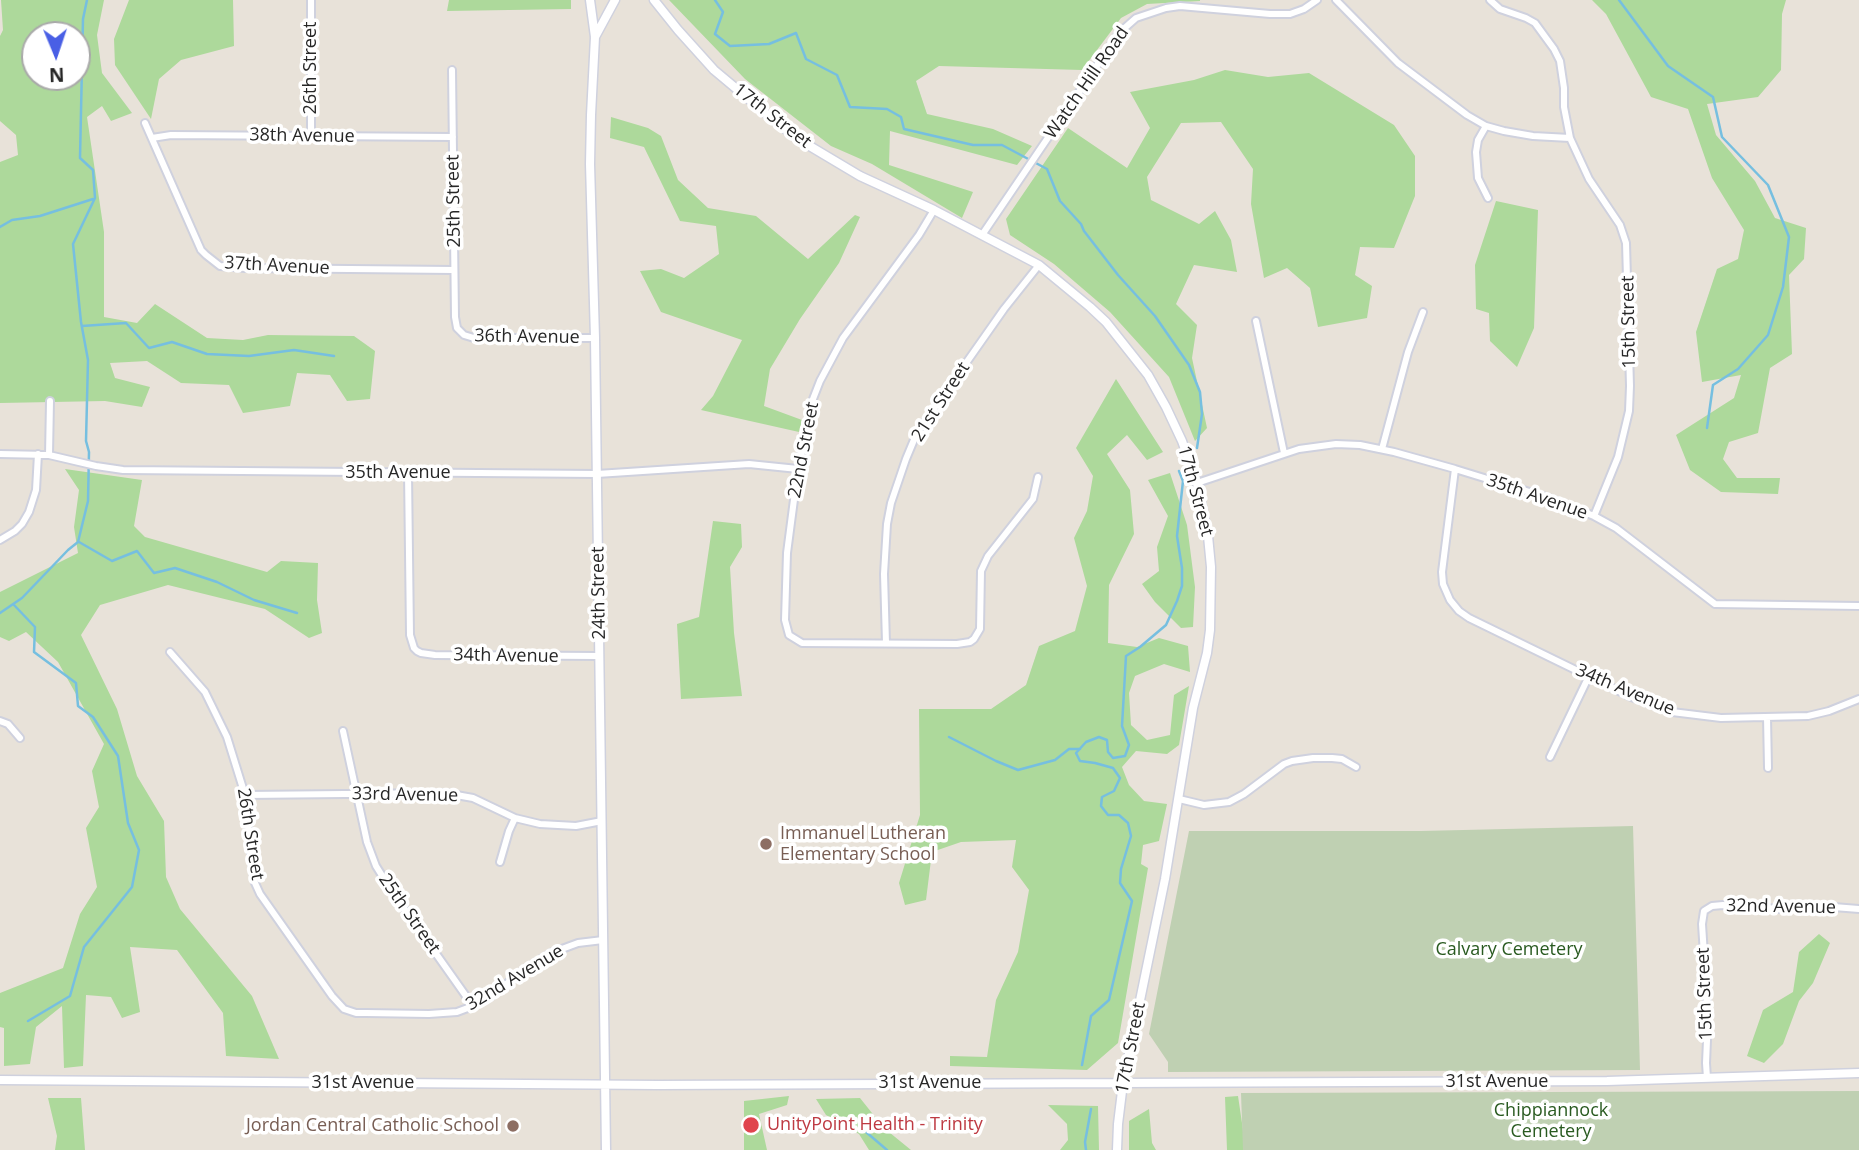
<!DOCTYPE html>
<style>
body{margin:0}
#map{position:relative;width:1859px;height:1150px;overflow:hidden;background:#e8e2d9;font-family:"Open Sans",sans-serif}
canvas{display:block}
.north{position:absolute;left:21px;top:21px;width:70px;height:70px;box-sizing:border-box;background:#fff;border:2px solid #a9a9a9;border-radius:50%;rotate:178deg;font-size:19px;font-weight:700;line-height:28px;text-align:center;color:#272727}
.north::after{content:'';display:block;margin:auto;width:24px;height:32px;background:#495fe5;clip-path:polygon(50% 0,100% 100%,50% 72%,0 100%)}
</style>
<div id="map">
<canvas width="1859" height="1150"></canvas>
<div class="north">N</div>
</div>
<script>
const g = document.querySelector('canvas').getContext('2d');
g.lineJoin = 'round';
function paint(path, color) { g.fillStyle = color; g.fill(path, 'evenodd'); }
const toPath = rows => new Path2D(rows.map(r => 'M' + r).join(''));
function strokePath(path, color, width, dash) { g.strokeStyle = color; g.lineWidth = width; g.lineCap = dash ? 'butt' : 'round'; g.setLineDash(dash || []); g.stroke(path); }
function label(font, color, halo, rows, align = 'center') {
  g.font = font + ' "Open Sans",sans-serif'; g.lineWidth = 7; g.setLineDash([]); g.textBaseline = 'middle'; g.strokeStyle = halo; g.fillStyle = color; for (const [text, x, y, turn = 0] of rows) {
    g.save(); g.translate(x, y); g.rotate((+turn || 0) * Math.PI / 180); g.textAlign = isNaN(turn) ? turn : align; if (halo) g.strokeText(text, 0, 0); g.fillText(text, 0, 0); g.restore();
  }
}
paint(toPath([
 [1,0,104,0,97,35,102,73,132,113,111,121,102,106,87,117,104,232,104,317,137,323,155,304,207,338,243,340,268,335,354,336,375,351,370,399,347,401,330,375,297,373,290,406,243,413,229,385,181,383,147,361,110,363,115,378,150,387,142,407,105,401,0,403,0,162,18,155,16,135,0,121,0,36,3,30],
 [35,35,77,35,77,77,35,77],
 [129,0,233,0,234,46,181,60,159,79,151,119,115,65,114,39],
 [449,0,571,0,571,9,447,11],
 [669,0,1200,0,1200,1,1147,4,1121,18,1082,70,939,66,916,81,927,114,993,129,1032,146,1017,165,890,131,889,165,973,192,962,218,872,164,831,146,745,79],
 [1592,0,1786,0,1782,14,1781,70,1758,97,1707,104,1716,135,1755,181,1775,218,1806,228,1804,259,1789,275,1792,354,1770,368,1758,433,1729,442,1723,459,1737,478,1780,478,1778,494,1721,492,1690,470,1676,435,1734,398,1741,375,1702,382,1696,332,1717,269,1738,259,1744,230,1712,178,1688,109,1651,97,1606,14],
 [1225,70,1268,77,1309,73,1394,125,1415,156,1415,196,1394,248,1360,247,1355,275,1372,286,1367,318,1318,327,1310,288,1287,268,1264,278,1251,204,1253,169,1221,122,1181,123,1147,177,1151,200,1199,224,1215,211,1231,240,1237,272,1194,265,1176,304,1197,325,1192,358,1207,428,1195,441,1169,377,1110,312,1054,264,1010,235,1006,219,1068,128,1127,168,1150,128,1130,92,1194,80],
 [611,117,648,128,661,136,678,180,708,208,756,216,808,259,855,215,860,217,839,263,800,319,770,369,764,406,802,420,799,432,701,410,713,396,742,340,661,312,640,271,661,269,684,278,719,254,716,226,680,221,644,147,610,138],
 [1496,201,1538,210,1534,328,1517,367,1490,341,1489,313,1476,309,1475,265],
 [1116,379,1163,452,1147,460,1127,435,1107,454,1130,490,1134,534,1109,585,1108,643,1137,647,1159,638,1188,646,1190,672,1164,664,1135,676,1129,693,1131,725,1147,740,1170,735,1174,695,1189,686,1179,745,1167,754,1136,751,1122,767,1129,785,1144,801,1167,804,1159,841,1143,845,1141,864,1148,868,1118,1043,1087,1070,950,1066,950,1056,987,1057,996,1000,1018,952,1029,890,1012,867,1016,840,961,842,932,852,926,900,905,905,899,883,920,815,919,709,991,709,1026,685,1039,646,1075,631,1087,586,1074,538,1087,511,1093,476,1076,448],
 [65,469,142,480,134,526,145,537,267,572,281,561,318,563,317,600,322,633,309,638,265,609,168,585,100,605,81,635,117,709,137,776,164,821,166,877,180,909,252,996,279,1059,226,1056,223,1013,177,950,130,947,140,1012,122,1018,111,997,86,995,83,1066,64,1068,62,1006,36,1027,30,1064,4,1066,4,1028,0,1027,0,993,63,968,80,914,97,887,86,828,99,807,92,771,104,744,58,662,26,632,9,641,0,637,0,592,78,553,74,527,79,490],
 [1170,473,1187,525,1195,587,1193,627,1181,628,1155,602,1142,584,1159,571,1157,547,1168,516,1148,480],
 [713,521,741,524,742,547,730,567,734,633,742,696,681,699,677,624,699,617],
 [1819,934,1830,943,1813,983,1799,1001,1783,1044,1764,1063,1747,1056,1763,1010,1793,992,1799,952],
 [789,1096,787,1105,759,1114,767,1150,744,1150,744,1101],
 [1238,1096,1246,1150,1227,1150,1225,1097],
 [48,1098,81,1098,85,1150,55,1150,57,1136],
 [860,1098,884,1128,911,1150,869,1150,859,1134,826,1115,816,1099],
 [1048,1105,1098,1106,1099,1150,1060,1150,1068,1140,1067,1124],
 [1149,1109,1152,1143,1156,1150,1129,1150,1129,1121]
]), '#add99b');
paint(toPath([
 [1633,826,1640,1070,1168,1072,1168,1062,1149,1034,1189,831,1421,831],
 [1859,1091,1859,1150,1243,1150,1241,1093]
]), '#bfd0b2');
strokePath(toPath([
 [715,0,723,12,715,34,730,46,769,44,796,33,806,59,837,75,850,107,887,109,901,117,904,129,973,145,1002,145,1047,169,1060,201,1081,224,1084,231,1118,275,1155,316,1189,365,1200,392,1202,414,1197,448],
 [1619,0,1668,66,1713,97,1722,137,1768,185,1789,237,1783,287,1768,335,1738,369,1713,385,1707,428],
 [0,227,12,220,40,216,93,199],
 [82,326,126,323,149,348,172,342,207,354,249,356,294,350,334,356],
 [79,542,112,561,137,551,154,573,175,568,217,582,254,600,297,613],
 [14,605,35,627,34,652,76,683,78,706,93,717,118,756,128,823,139,850,132,887,84,947,70,996,28,1021],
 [0,613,22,598,68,550,78,542,88,501,89,452,86,441,88,360,81,322,73,244,95,198,93,170,80,158,83,19,87,0],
 [949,737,996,761,1018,770,1055,760,1069,749,1080,749],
 [1082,1065,1091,1016,1109,1000,1132,901,1120,883,1121,869,1131,836,1128,823,1119,815,1108,815,1101,806,1102,797,1114,791,1120,778,1113,768,1095,763,1080,761,1076,753,1086,742,1099,737,1107,740,1108,752,1113,758,1125,756,1129,745,1122,726,1126,656,1140,647,1166,625,1177,601,1182,586,1182,568,1177,536,1183,481,1179,471],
 [866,1132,887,1150],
 [1086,1150,1085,1142,1091,1109]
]), '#76bfe0', 2.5);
const minor = toPath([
 [311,0,311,136],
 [1336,0,1398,63,1467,115,1486,126,1504,131,1533,136,1570,138],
 [1490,0,1500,9,1526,18,1535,23,1554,49,1560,61,1564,88,1564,107,1570,138,1589,179,1620,225,1626,243,1630,386,1629,411,1618,457,1594,516],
 [452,70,455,317,457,328,464,335,474,338,595,338],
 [145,123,201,250,206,255,220,266,245,268,454,270],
 [1486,126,1478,140,1476,152,1478,178,1488,198],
 [152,138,171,135,453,137],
 [934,210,919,235,843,338,820,381,813,399,798,469,787,553,785,620,789,635,802,643,957,644,970,642,974,639,980,629,981,571,988,556,1033,499,1038,477],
 [982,235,1119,33,1136,18,1166,8,1180,6,1270,14,1290,14,1304,9,1317,0],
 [1256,321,1284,453],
 [1382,449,1408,352,1423,312],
 [0,454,49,455,96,466,123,470,597,474,749,464,798,469],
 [49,455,50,401],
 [1455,469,1442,572,1443,584,1450,600,1459,611,1469,618,1629,696,1672,712,1721,718,1808,716,1829,711,1859,699],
 [408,472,410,635,414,648,417,651,421,653,435,655,599,656],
 [1197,483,1299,449,1336,444,1360,445,1394,452,1455,469,1546,497,1594,516,1616,528,1715,604,1859,606],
 [0,540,15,531,22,524,29,512,36,490,38,454],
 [886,643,884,574,887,524,891,503,906,459,916,435,931,413,1004,309,1039,265],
 [170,652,205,692,227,737,245,795,253,871,255,883,260,894,332,996,344,1009,356,1013,366,1013,429,1014,457,1012,473,1006,490,997,525,969,551,953,578,943,603,940],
 [1767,717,1768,768],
 [0,721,8,724,20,738],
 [343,731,367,842,376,866,391,890,473,1006],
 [1550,757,1589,676],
 [245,795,445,793,473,798,515,818,540,824,576,826,602,821],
 [1179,799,1204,805,1229,802,1244,794,1284,764,1292,761,1313,758,1332,758,1342,759,1356,767],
 [500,862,509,831,515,818],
 [1707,1078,1706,1063,1708,1017,1702,924,1704,911,1712,906,1723,905,1780,909,1821,906,1859,909]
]);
const tertiary = toPath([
 [590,0,595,37,591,115,590,164,595,338,606,1150],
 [654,0,678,30,714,70,781,126,808,145,860,176,934,210,1039,265,1090,307,1106,322,1148,375,1166,407,1182,441,1197,483,1208,536,1211,567,1210,630,1207,653,1193,708,1165,879,1123,1083,1118,1124,1117,1150],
 [595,37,615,0],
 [0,1080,658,1085,1123,1083,1607,1081,1859,1073]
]);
strokePath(minor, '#cfd1de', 10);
strokePath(tertiary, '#cfd1de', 11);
strokePath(minor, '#fff', 6);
strokePath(tertiary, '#fff', 8);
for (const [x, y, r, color] of [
 [766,844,7,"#8d6e63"],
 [751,1125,9,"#e0444e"],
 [513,1126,7,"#8d6e63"]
]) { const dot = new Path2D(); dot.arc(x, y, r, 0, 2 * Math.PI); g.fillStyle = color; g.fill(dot); strokePath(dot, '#fff', 2.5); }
label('18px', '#272727', '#fff', [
 ["26th Street",311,68,-90],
 ["Watch Hill Road",1087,83,-55],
 ["17th Street",772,116,38],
 ["38th Avenue",302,136,1],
 ["25th Street",454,201,-91],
 ["37th Avenue",277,266,3],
 ["15th Street",1629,322,-91],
 ["36th Avenue",527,337,1],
 ["21st Street",941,402,-57],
 ["22nd Street",804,450,-79],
 ["35th Avenue",398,473],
 ["17th Street",1195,491,75],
 ["35th Avenue",1537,497,19],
 ["24th Street",599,593,-91],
 ["34th Avenue",506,656,1],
 ["34th Avenue",1625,690,23],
 ["33rd Avenue",405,795,1],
 ["26th Street",250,834,81],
 ["32nd Avenue",1781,907,1],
 ["25th Street",409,914,55],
 ["32nd Avenue",515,978,-31],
 ["15th Street",1705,994,-92],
 ["17th Street",1131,1048,-79],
 ["31st Avenue",1497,1082],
 ["31st Avenue",363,1083],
 ["31st Avenue",930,1083]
]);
label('18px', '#785e54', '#fff', [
 ["Immanuel Lutheran",780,834],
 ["Elementary School",780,855],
 ["Jordan Central Catholic School",499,1126,"right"]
], 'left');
label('18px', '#295a20', '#fff', [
 ["Calvary Cemetery",1509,950],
 ["Chippiannock",1551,1111],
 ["Cemetery",1551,1132]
]);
label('18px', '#be3a42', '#fff', [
 ["UnityPoint Health - Trinity",767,1125]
], 'left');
</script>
